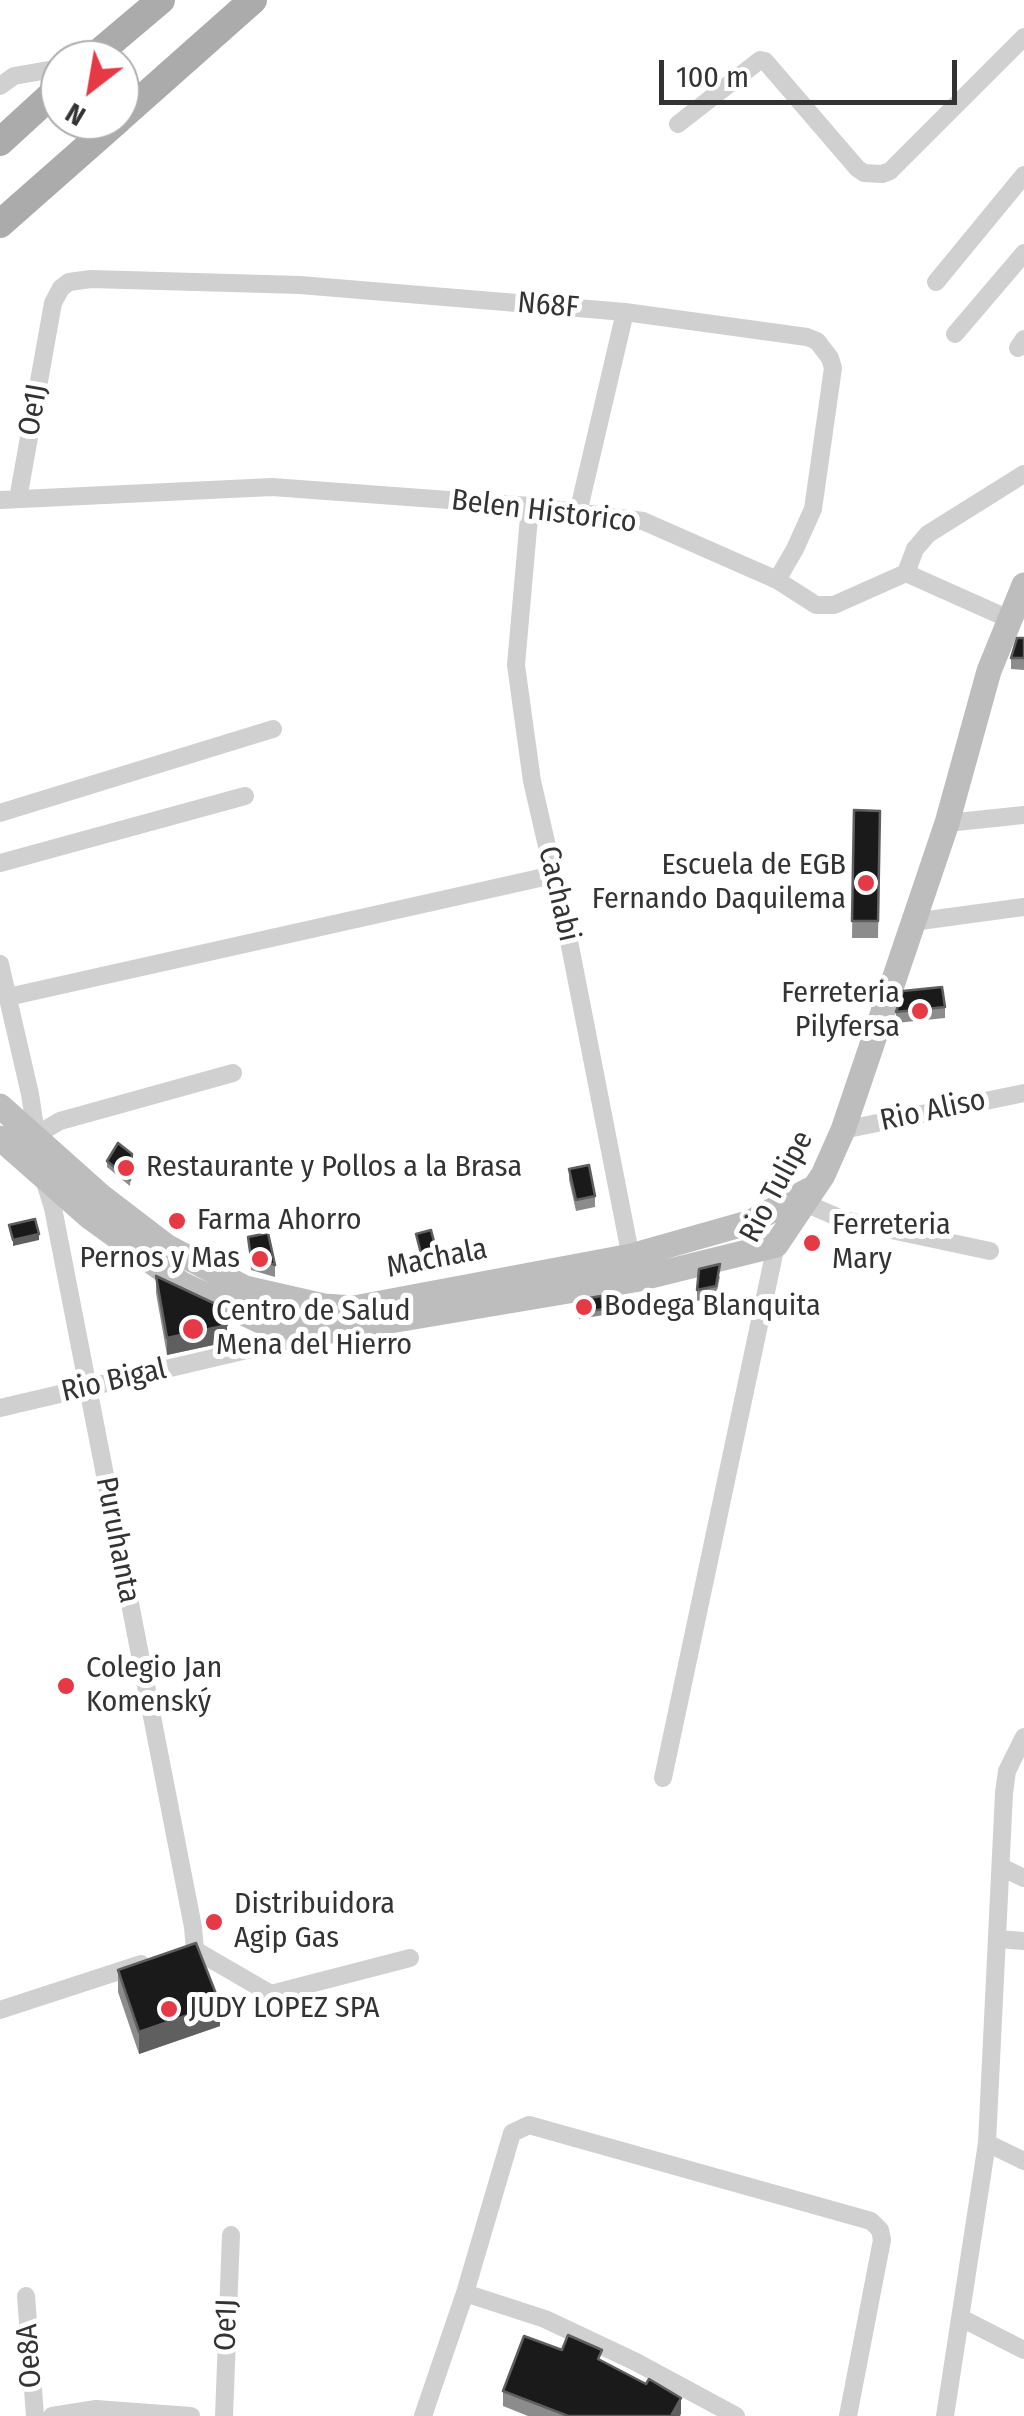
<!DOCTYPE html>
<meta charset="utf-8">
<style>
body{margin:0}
#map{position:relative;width:1024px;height:2416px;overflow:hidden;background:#fff;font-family:"Fira Sans Condensed",sans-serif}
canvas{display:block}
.north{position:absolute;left:40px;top:40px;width:100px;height:100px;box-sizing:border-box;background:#fff;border:2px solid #adadad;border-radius:50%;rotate:211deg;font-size:28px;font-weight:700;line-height:40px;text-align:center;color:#333}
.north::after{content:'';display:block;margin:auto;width:35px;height:45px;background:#e63946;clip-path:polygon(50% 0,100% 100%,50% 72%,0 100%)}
.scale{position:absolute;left:659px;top:60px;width:298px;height:45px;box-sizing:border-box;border:5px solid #333;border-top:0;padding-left:12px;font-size:30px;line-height:35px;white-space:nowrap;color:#333;-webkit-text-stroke:8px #fff;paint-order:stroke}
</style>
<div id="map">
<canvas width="1024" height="2416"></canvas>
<div class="north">N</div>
<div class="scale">100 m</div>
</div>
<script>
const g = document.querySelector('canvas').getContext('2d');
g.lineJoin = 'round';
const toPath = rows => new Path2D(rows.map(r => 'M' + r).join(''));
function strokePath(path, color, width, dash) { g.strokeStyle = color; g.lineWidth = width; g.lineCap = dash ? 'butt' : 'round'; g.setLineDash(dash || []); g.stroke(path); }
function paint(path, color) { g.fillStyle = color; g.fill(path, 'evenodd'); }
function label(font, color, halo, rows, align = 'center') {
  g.font = font + ' "Fira Sans Condensed",sans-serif'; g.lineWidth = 10; g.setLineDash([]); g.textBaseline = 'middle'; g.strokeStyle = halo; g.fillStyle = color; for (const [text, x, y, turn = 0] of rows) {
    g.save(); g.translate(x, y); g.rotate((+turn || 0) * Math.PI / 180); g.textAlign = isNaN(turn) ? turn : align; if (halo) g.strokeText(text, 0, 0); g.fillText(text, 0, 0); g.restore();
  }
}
strokePath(toPath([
 [0,86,14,76,60,68],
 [678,124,760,60,765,61,857,168,864,173,882,174,890,171,1024,37],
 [936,282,1024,175],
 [955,334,1024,253],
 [1018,348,1024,339],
 [18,499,53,303,61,288,69,282,91,279,300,285,625,312,807,337,817,341,830,358,833,368,813,509,795,549,777,580],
 [0,500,272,487,530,506,643,521,777,580,816,605,834,605,906,573,915,549,928,534,1024,474],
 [530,506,516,665,523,716,532,781,570,946,632,1263],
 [578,513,625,312],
 [906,573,1009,619],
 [0,813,273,729],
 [947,823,1024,815],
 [0,863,245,796],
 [913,922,1024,907],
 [0,964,30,1094,37,1140],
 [8,997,553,875],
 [843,1130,1024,1093],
 [36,1135,60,1121,233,1073],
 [43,1176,53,1208,193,1927,195,1950],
 [805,1203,844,1220,990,1251],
 [0,1408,311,1335],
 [663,1778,776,1245],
 [1003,1868,1024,1878],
 [997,1939,1024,1941],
 [195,1950,271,1994,410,1958],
 [0,2010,141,1964],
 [987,2143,1024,2161],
 [465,2293,545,2319,636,2362,736,2416],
 [26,2296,35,2416],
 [961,2318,1024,2350],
 [52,2416,96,2409,191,2416],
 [224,2416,231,2235],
 [423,2416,465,2293,512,2133,529,2125,871,2221,880,2230,882,2240,848,2416],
 [945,2416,987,2143,1004,1793,1007,1771,1024,1737]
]), '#d0d0d0', 18);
strokePath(toPath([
 [0,1106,102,1197,166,1246,245,1288,324,1306,354,1308,631,1256,751,1222,809,1190],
 [0,1138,91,1218,182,1284,260,1321,319,1333,634,1280,776,1245,823,1175,843,1130,947,823,989,671,1024,585]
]), '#bdbdbd', 25);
strokePath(toPath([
 [90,60,161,0],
 [120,118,253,0],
 [0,142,60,87],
 [0,224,118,120]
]), '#ababab', 28);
paint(toPath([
 [1024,638,1024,670,1011,669,1011,658],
 [854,810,880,811,878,938,852,938],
 [945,1007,945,1018,896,1023,896,1012],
 [132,1154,130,1186,107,1167,107,1161],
 [569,1169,595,1196,595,1207,576,1211,569,1180],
 [248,1237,275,1265,275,1277,251,1270],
 [156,1276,227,1342,167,1355,156,1293],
 [720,1276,716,1297,697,1301,697,1290],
 [577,1300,604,1309,604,1315,579,1319],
 [118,1970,220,2026,139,2054,118,1992],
 [562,2350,602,2361,681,2413,680,2416,528,2416,503,2406,503,2391]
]), '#8c8c8c');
paint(toPath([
 [39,1234,39,1240,13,1246,13,1240],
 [438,1257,438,1263,423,1266,423,1261],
 [227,1325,227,1342,167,1355,167,1338],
 [220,2004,220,2026,139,2054,139,2032],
 [681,2398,681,2413,680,2416,672,2416]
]), '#5f5f5f');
const building = toPath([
 [1017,638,1024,638,1024,658,1011,658,1017,638],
 [854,810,880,811,878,921,852,921,854,810],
 [942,987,945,1007,896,1012,903,991,942,987],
 [118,1143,132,1154,130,1180,107,1161,118,1143],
 [589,1165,595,1196,576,1200,569,1169,589,1165],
 [35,1219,39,1234,13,1240,9,1225,35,1219],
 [431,1230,438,1257,423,1261,416,1234,431,1230],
 [268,1233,275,1265,251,1258,248,1237,268,1233],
 [720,1264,716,1286,697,1290,699,1269,720,1264],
 [156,1276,224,1308,227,1325,167,1338,156,1276],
 [601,1296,604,1309,579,1313,577,1300,601,1296],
 [196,1943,220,2004,139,2032,118,1970,196,1943],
 [568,2335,602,2350,598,2359,646,2384,649,2379,681,2398,672,2414,677,2416,568,2416,503,2391,524,2336,562,2350,568,2335]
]);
paint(building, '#1a1a1a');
strokePath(building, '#5f5f5f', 2.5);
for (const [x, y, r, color] of [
 [866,883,10,"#e63946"],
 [920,1011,10,"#e63946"],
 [126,1168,10,"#e63946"],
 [177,1221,10,"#e63946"],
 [812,1243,10,"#e63946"],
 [260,1259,10,"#e63946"],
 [584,1307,10,"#e63946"],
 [193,1329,12,"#e63946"],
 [66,1686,10,"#e63946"],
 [214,1922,10,"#e63946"],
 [169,2009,10,"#e63946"]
]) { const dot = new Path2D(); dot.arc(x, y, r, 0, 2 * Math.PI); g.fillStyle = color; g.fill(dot); strokePath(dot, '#fff', 4); }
label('30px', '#333', '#fff', [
 ["N68F",548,306,5],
 ["Oe1J",34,410,-80],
 ["Belen Historico",544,512,7],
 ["Cachabi",558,894,77],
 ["Rio Aliso",933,1111,-12],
 ["Rio Tulipe",777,1187,-62],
 ["Machala",437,1259,-11],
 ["Rio Bigal",114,1381,-13],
 ["Puruhanta",117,1540,79],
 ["Oe1J",227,2325,-88],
 ["Oe8A",30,2356,-94]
]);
label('30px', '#333', '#fff', [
 ["Escuela de EGB",846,866,"right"],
 ["Fernando Daquilema",846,900,"right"],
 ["Ferreteria",900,994,"right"],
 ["Pilyfersa",900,1028,"right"],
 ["Restaurante y Pollos a la Brasa",146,1168],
 ["Farma Ahorro",197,1221],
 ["Ferreteria",832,1226],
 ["Mary",832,1260],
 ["Pernos y Mas",240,1259,"right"],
 ["Bodega Blanquita",604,1307],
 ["Centro de Salud",216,1312],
 ["Mena del Hierro",216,1346],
 ["Colegio Jan",86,1669],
 ["Komenský",86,1703],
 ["Distribuidora",234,1905],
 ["Agip Gas",234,1939],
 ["JUDY LOPEZ SPA",189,2009]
], 'left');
</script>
